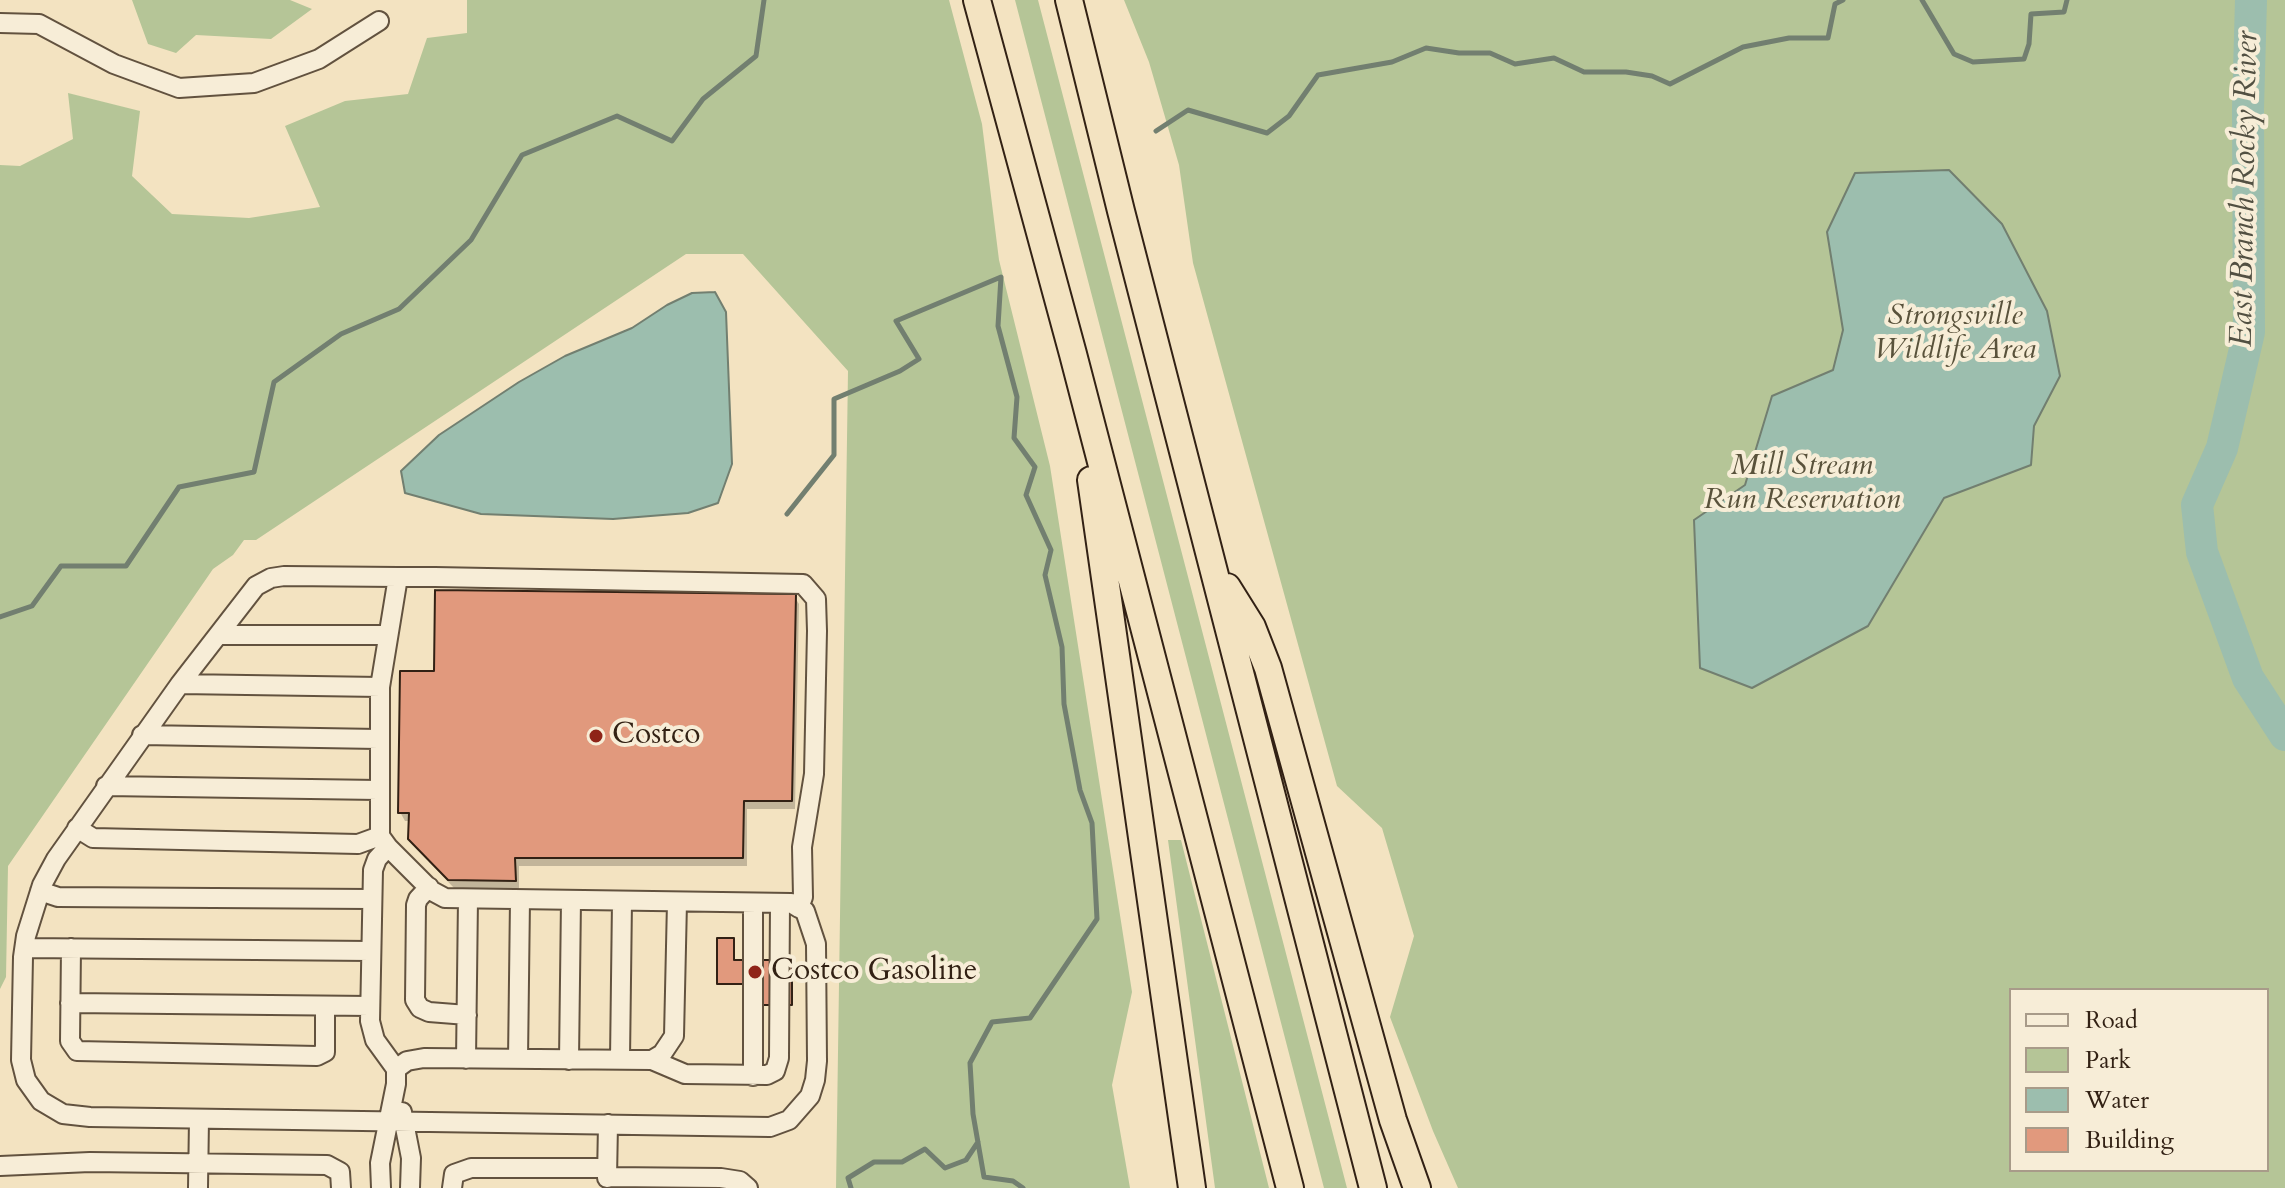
<!DOCTYPE html>
<style>
body{margin:0}
#map{position:relative;width:2285px;height:1188px;overflow:hidden;background:#f3e3c1;font-family:Cardo,serif}
canvas{display:block}
.legend{position:absolute;left:2009px;top:988px;width:260px;height:184px;box-sizing:border-box;background:#f7edd7;border:2px solid #a89b89;margin:0;padding:10px 14px;list-style:none;font-size:24px;color:#322114}
.legend li{display:flex;align-items:center;gap:16px;height:40px}
.legend b{width:40px;border:2px solid #a89b89}
</style>
<div id="map">
<canvas width="2285" height="1188"></canvas>
<ul class="legend">
<li><b style="height:10px;background:#f7edd7"></b>Road</li>
<li><b style="height:22px;background:#b5c597"></b>Park</li>
<li><b style="height:22px;background:#9cbeae"></b>Water</li>
<li><b style="height:22px;background:#e1997d"></b>Building</li>
</ul>
</div>
<script>
const g = document.querySelector('canvas').getContext('2d');
g.lineJoin = 'round';
function paint(path, color) { g.fillStyle = color; g.fill(path, 'evenodd'); }
const toPath = rows => new Path2D(rows.map(r => 'M' + r).join(''));
function strokePath(path, color, width, dash) { g.strokeStyle = color; g.lineWidth = width; g.lineCap = dash ? 'butt' : 'round'; g.setLineDash(dash || []); g.stroke(path); }
function label(font, color, halo, rows, align = 'center') {
  g.font = font + ' Cardo,serif'; g.lineWidth = 8; g.setLineDash([]); g.textBaseline = 'middle'; g.strokeStyle = halo; g.fillStyle = color; for (const [text, x, y, turn = 0] of rows) {
    g.save(); g.translate(x, y); g.rotate((+turn || 0) * Math.PI / 180); g.textAlign = isNaN(turn) ? turn : align; if (halo) g.strokeText(text, 0, 0); g.fillText(text, 0, 0); g.restore();
  }
}
paint(toPath([
 [132,0,290,0,312,9,271,39,196,35,176,53,148,44],
 [467,0,949,0,982,124,999,260,1050,466,1132,992,1112,1085,1130,1188,836,1188,848,371,743,254,686,254,256,540,244,540,233,555,213,569,8,866,6,977,0,989,0,165,20,166,73,139,68,93,140,111,132,176,172,214,249,218,320,207,285,126,345,101,408,94,427,38,467,33],
 [1015,0,1038,0,1347,1188,1324,1188],
 [1124,0,2285,0,2285,1188,1458,1188,1433,1131,1390,1017,1414,936,1382,828,1337,786,1193,263,1179,165,1149,62],
 [2011,990,2267,990,2267,1170,2011,1170],
 [1168,840,1181,840,1269,1188,1215,1188]
]), '#b5c597');
const water = toPath([
 [1949,170,2002,224,2047,311,2060,376,2034,426,2031,465,1944,498,1868,626,1752,688,1700,668,1694,520,1745,485,1772,396,1833,370,1843,330,1827,232,1855,173,1949,170],
 [715,292,726,312,732,464,718,503,688,513,613,519,481,514,405,493,401,471,439,435,519,382,565,356,632,328,667,305,692,293,715,292]
]);
paint(water, '#9cbeae');
strokePath(water, '#727f70', 2);
paint(toPath([
 [794,596,799,604,795,809,747,809,747,866,519,866,519,889,454,888,415,847,410,838,410,821,405,821,400,812,436,673],
 [733,940,734,962,792,964,792,1006,747,1006,746,985,721,985]
]), '#0003');
strokePath(toPath([
 [1922,0,1954,54,1973,62,2024,59,2029,44,2031,14,2064,12,2067,0],
 [1156,131,1188,110,1267,133,1289,116,1318,75,1392,62,1426,48,1459,53,1490,53,1515,64,1554,58,1584,72,1626,72,1652,76,1670,84,1743,47,1789,38,1828,38,1835,4,1843,0],
 [787,514,834,455,834,399,900,371,919,359,896,321,1001,277,998,326,1017,397,1014,438,1035,467,1026,495,1051,550,1045,575,1062,647,1064,704,1080,790,1092,823,1097,919,1030,1018,992,1022,970,1063,973,1114,984,1177,1013,1181,1023,1188],
 [0,617,32,606,61,566,126,566,179,487,254,472,274,382,341,334,399,309,471,240,522,155,617,116,672,141,703,99,756,56,764,0],
 [851,1188,848,1178,874,1162,902,1162,925,1149,945,1168,966,1160,978,1142]
]), '#727f70', 5);
strokePath(toPath([
 [2251,0,2248,109,2249,332,2222,448,2197,505,2202,552,2248,678,2285,735]
]), '#9cbeae', 32);
const building = toPath([
 [435,590,796,594,792,801,744,801,743,858,515,858,516,881,448,880,408,839,409,813,398,813,400,671,434,671,435,590],
 [717,938,734,938,734,960,792,960,792,1005,744,1005,744,984,717,984,717,938]
]);
paint(building, '#e1997d');
strokePath(building, '#322114', 2);
const minor = toPath([
 [0,23,39,24,114,64,179,88,254,83,319,59,379,21],
 [398,577,380,687,380,836,388,847,432,891,445,898,791,903,799,908,805,911,816,944,817,1061,815,1080,810,1096,789,1120,770,1127,90,1117,63,1114,41,1101,26,1080,21,1060,23,957,26,936,42,885,56,859,180,684,256,586,271,578,284,576,398,577,435,577,803,584,816,599,817,631,814,774,802,847,803,897,799,908],
 [219,635,388,635],
 [180,684,380,687],
 [142,735,378,739],
 [106,786,378,790],
 [77,828,93,838,358,844,380,836],
 [388,847,377,859,373,870,370,1021,375,1040,396,1069],
 [429,887,418,899,416,905,415,1000,420,1008,429,1012,467,1015],
 [40,891,58,897,370,899],
 [753,903,753,1076],
 [25,948,370,951],
 [71,948,70,1041,77,1051,317,1056,325,1052,325,1006],
 [70,1003,370,1006],
 [466,1059,468,899],
 [518,1059,520,900],
 [620,1059,622,901],
 [569,1060,571,900],
 [652,1060,662,1054,674,1036,677,902],
 [402,1112,411,1158,410,1188],
 [0,1166,90,1162,327,1165,340,1172,341,1188],
 [607,1177,721,1178,740,1181,748,1188],
 [607,1178,608,1124],
 [198,1188,199,1119],
 [381,1188,380,1163,396,1084,396,1069,407,1061,424,1058,652,1060,685,1074,767,1075,775,1071,779,1058,780,903],
 [452,1188,454,1174,471,1168,607,1168]
]);
const highway = toPath([
 [977,0,1073,354,1290,1188],
 [1069,0,1121,211,1373,1188],
 [1091,480,1192,1188],
 [1227,587,1252,627,1268,668,1393,1120,1417,1188]
]);
strokePath(minor, '#62523f', 22);
strokePath(highway, '#322114', 30);
strokePath(minor, '#f7edd7', 18);
strokePath(highway, '#f3e3c1', 26);
for (const [x, y, r, color] of [
 [596,736,8,"#8f2418"],
 [755,972,8,"#8f2418"]
]) { const dot = new Path2D(); dot.arc(x, y, r, 0, 2 * Math.PI); g.fillStyle = color; g.fill(dot); strokePath(dot, '#f7edd7', 3); }
label('italic 30px', '#59523b', '#f7edd7', [
 ["Strongsville",1955,317],
 ["Wildlife Area",1955,351],
 ["Mill Stream",1802,467],
 ["Run Reservation",1802,501]
]);
label('30px', '#322114', '#f7edd7', [
 ["Costco",612,736],
 ["Costco Gasoline",771,972]
], 'left');
label('italic 32px', '#525042', '#f7edd7', [
 ["East Branch Rocky River",2246,189,-89]
]);
</script>
